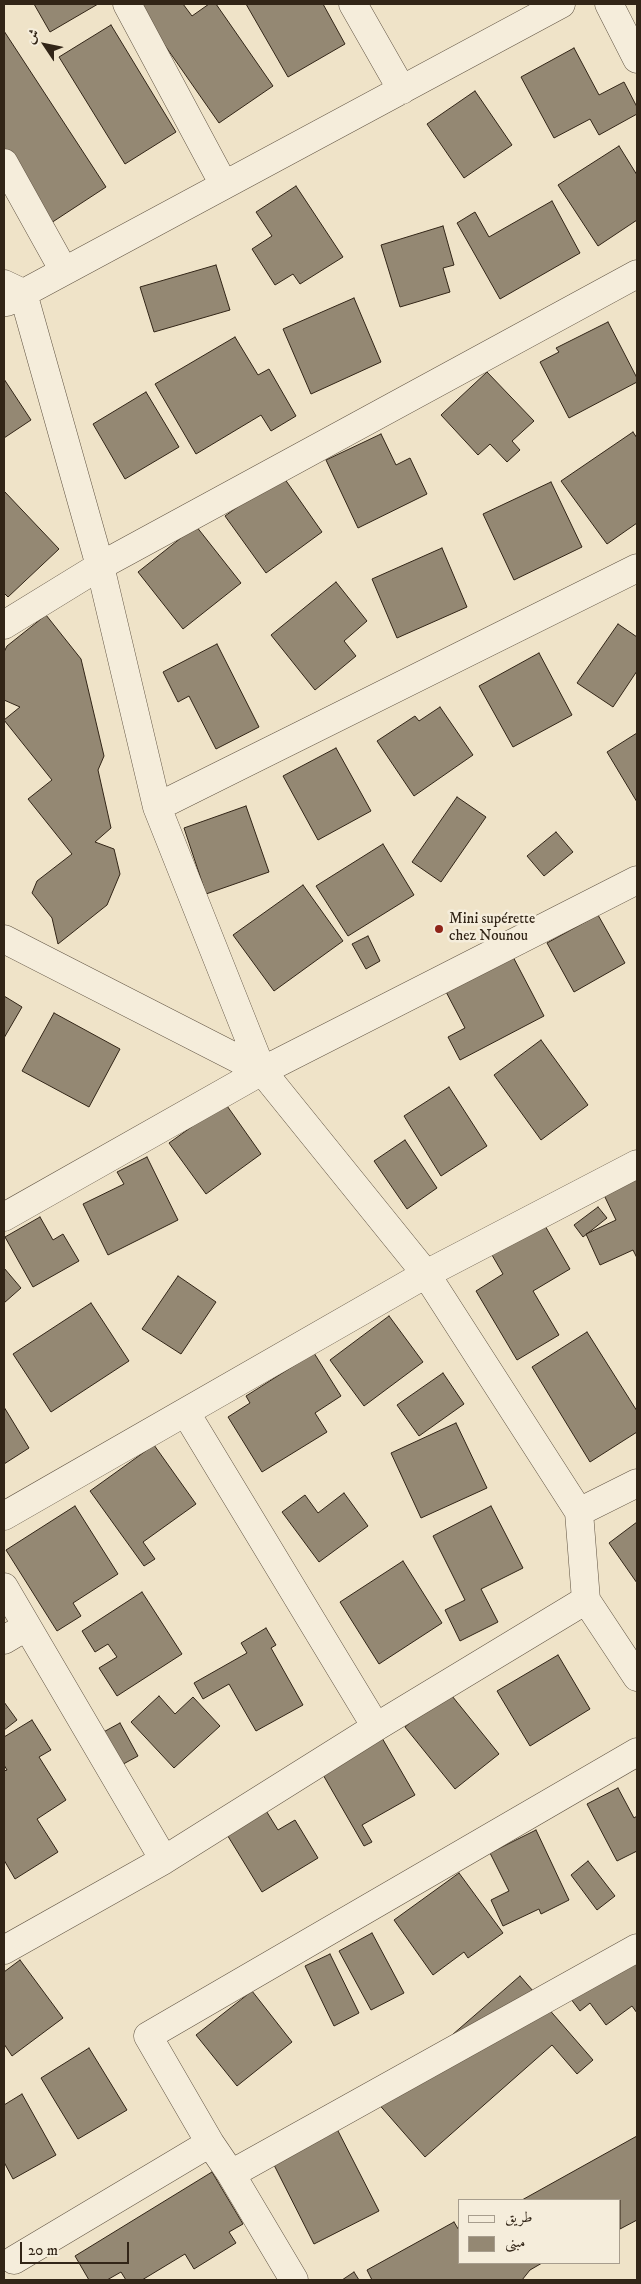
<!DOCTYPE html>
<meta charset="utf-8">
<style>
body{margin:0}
#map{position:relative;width:641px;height:2284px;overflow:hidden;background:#efe3c8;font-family:"IM FELL DW Pica",Amiri,serif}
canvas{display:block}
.frame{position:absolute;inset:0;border:5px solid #322517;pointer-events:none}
.legend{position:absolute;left:458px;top:2199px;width:162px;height:65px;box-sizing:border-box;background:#f5eddb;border:1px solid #a79d8d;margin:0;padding:6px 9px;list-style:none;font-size:15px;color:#322517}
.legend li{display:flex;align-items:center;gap:10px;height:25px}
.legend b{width:25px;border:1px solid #a79d8d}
.north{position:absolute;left:20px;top:20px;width:50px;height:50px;-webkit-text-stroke:4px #f5eddb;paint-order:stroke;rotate:304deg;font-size:14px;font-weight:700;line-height:20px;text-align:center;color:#322517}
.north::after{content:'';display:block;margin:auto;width:18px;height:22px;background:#322517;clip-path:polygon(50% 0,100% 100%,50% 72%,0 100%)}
.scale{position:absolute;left:20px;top:2242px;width:109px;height:22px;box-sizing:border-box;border:2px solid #322517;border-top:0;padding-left:6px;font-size:15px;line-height:18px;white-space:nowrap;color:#322517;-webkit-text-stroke:4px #f5eddb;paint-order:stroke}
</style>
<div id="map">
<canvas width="641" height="2284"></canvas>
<div class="frame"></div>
<ul class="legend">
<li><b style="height:6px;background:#f5eddb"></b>طريق</li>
<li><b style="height:14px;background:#948873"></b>مبنى</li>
</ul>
<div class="north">ش</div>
<div class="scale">20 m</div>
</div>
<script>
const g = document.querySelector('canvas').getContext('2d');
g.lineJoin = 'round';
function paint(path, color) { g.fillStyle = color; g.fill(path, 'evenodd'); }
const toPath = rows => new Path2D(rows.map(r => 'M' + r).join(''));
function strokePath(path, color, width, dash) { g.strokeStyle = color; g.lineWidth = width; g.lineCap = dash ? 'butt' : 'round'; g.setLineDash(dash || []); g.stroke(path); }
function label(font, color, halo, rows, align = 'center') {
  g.font = font + ' "IM FELL DW Pica",serif'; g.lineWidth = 5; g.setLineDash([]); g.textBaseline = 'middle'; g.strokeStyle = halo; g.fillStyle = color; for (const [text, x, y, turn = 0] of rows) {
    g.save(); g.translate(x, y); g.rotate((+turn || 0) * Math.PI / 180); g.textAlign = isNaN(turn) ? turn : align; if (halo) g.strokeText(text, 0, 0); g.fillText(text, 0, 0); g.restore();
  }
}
const building = toPath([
 [34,4,98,4,50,32,34,4],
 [136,4,183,4,192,16,209,4,216,4,273,86,219,123,136,4],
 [246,4,323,4,345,44,288,77,246,4],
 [111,25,176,132,125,164,59,57,111,25],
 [4,31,106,187,51,223,4,149,4,31],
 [574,48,599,95,624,82,637,107,637,114,599,135,590,119,554,138,521,77,574,48],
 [475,91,512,145,464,178,427,124,475,91],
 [619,146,637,175,637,220,598,246,558,185,619,146],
 [296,186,343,257,300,284,293,274,275,285,252,249,272,236,256,212,296,186],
 [552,201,580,253,500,299,457,223,475,212,489,237,552,201],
 [443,226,454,265,443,268,450,292,400,307,381,245,443,226],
 [216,265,230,310,154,332,140,287,216,265],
 [354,298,381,362,311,394,283,329,354,298],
 [608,322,637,378,637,382,569,418,540,362,559,352,556,348,608,322],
 [235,337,258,375,269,369,296,416,271,431,261,415,196,454,155,384,235,337],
 [487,372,534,421,512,441,520,450,507,462,490,444,478,455,441,415,487,372],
 [4,379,31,420,4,438,4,379],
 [146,392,179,447,125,479,93,424,146,392],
 [633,432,637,438,637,523,607,544,561,481,633,432],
 [381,434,396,465,410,458,427,494,358,528,326,460,381,434],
 [282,475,322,532,266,573,225,516,282,475],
 [551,482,582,547,514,580,483,514,551,482],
 [4,491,59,549,8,597,4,593,4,491],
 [196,526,241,583,183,629,138,572,196,526],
 [442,548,467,607,397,638,372,579,442,548],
 [336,582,367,621,344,641,356,656,315,690,271,635,336,582],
 [46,615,81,659,104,756,98,770,111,828,95,842,114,849,120,874,107,905,58,944,52,918,32,893,37,881,72,854,28,799,52,780,4,720,20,707,4,700,4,652,7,646,46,615],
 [618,624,637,637,637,671,613,707,577,683,618,624],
 [217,644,259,727,216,749,189,696,178,702,163,672,217,644],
 [539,653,572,715,513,747,479,686,539,653],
 [440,707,473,755,414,796,377,741,415,716,419,721,440,707],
 [637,733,637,802,607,752,637,733],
 [336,748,371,811,318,840,283,776,336,748],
 [457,797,486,817,441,882,412,862,457,797],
 [246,806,269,872,206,894,184,828,246,806],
 [556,832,573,852,544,876,527,856,556,832],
 [383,844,414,895,348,936,316,886,383,844],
 [303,885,343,941,274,991,233,935,303,885],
 [598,915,625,963,574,992,547,943,598,915],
 [368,936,380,961,366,969,352,944,368,936],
 [511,953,544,1016,460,1060,448,1037,465,1028,444,988,511,953],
 [4,996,22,1007,4,1038,4,996],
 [54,1013,120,1049,89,1107,22,1071,54,1013],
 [541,1040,588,1105,541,1140,494,1075,541,1040],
 [449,1087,487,1146,441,1176,404,1116,449,1087],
 [225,1103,261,1154,206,1194,169,1143,225,1103],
 [405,1140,437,1188,407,1209,374,1161,405,1140],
 [147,1157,178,1220,108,1255,83,1204,124,1184,117,1172,147,1157],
 [637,1179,637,1258,633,1250,600,1265,586,1234,616,1220,604,1195,637,1179],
 [598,1207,607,1218,583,1237,574,1225,598,1207],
 [40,1217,53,1240,63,1234,79,1261,33,1287,5,1237,40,1217],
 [544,1224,570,1269,533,1291,559,1335,517,1360,476,1291,503,1274,492,1255,544,1224],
 [4,1268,21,1288,4,1303,4,1268],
 [178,1276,216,1302,181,1354,142,1329,178,1276],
 [91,1303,129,1361,51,1412,13,1354,91,1303],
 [389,1316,423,1362,364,1406,330,1360,389,1316],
 [587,1332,637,1411,637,1432,590,1462,532,1367,587,1332],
 [314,1353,341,1396,315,1413,327,1432,262,1472,228,1417,250,1403,246,1396,314,1353],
 [443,1373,464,1404,419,1436,397,1405,443,1373],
 [4,1407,29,1448,4,1464,4,1407],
 [456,1423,487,1488,421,1518,391,1453,456,1423],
 [154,1445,196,1504,143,1542,155,1559,144,1566,90,1491,154,1445],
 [344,1493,368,1526,319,1562,282,1512,305,1495,318,1513,344,1493],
 [75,1506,118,1574,73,1603,81,1616,57,1631,6,1550,75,1506],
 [491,1506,523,1568,481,1589,498,1622,460,1641,445,1610,465,1600,433,1536,491,1506],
 [637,1522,637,1583,609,1543,637,1522],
 [403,1561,442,1623,379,1664,340,1602,403,1561],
 [142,1592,182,1654,117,1696,99,1668,117,1657,108,1644,95,1652,82,1631,142,1592],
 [266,1628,276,1645,271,1648,303,1705,256,1731,229,1684,203,1699,194,1683,247,1653,241,1643,266,1628],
 [558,1655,590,1709,530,1746,497,1691,558,1655],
 [448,1691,499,1754,455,1789,405,1727,448,1691],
 [159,1696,175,1714,193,1697,220,1726,174,1768,131,1722,159,1696],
 [4,1702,17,1720,4,1730,4,1702],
 [32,1720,51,1750,39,1757,66,1800,37,1819,58,1852,15,1879,4,1860,4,1771,7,1770,4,1765,4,1737,32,1720],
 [120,1723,138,1756,116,1768,98,1735,120,1723],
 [382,1738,415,1795,362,1825,372,1842,364,1846,322,1773,382,1738],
 [618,1788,634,1818,637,1816,637,1851,617,1861,587,1804,618,1788],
 [265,1809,278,1830,295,1820,318,1858,262,1892,226,1833,265,1809],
 [536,1830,569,1900,541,1914,539,1909,503,1926,491,1900,509,1891,490,1853,536,1830],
 [588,1861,615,1896,597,1910,571,1875,588,1861],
 [459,1873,503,1933,468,1958,464,1952,433,1975,394,1920,459,1873],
 [372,1933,404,1993,371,2010,339,1951,372,1933],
 [330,1954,359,2013,334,2026,305,1966,330,1954],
 [637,1956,637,2013,632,2006,606,2025,590,2003,580,2011,561,1986,637,1956],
 [20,1960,63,2018,12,2056,4,2044,4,1972,20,1960],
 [520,1976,593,2060,577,2074,552,2045,425,2157,376,2101,520,1976],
 [252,1991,292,2042,237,2086,196,2035,252,1991],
 [89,2048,127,2110,78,2139,41,2078,89,2048],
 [22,2094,56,2155,13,2179,4,2162,4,2105,22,2094],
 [336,2127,379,2211,314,2244,272,2161,336,2127],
 [637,2136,637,2220,620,2229,620,2200,522,2200,637,2136],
 [212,2172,243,2224,229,2232,236,2243,194,2269,185,2254,142,2280,126,2280,121,2272,107,2280,89,2280,75,2256,212,2172],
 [454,2222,460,2232,460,2263,542,2263,530,2270,522,2280,372,2280,367,2270,454,2222],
 [354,2272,359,2280,342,2280,354,2272]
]);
paint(building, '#948873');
strokePath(building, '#322517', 1);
const street = toPath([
 [127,4,224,185],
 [353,4,402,90],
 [609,4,637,59],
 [4,163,64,271],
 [4,284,23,293,100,566,157,807,262,1071],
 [7,302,561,4],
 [4,625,100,566,637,274],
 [157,807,637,568],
 [4,939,262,1071,426,1274,579,1512],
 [4,1217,262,1071,637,880],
 [186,1413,376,1727],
 [637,1483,579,1512,586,1600,637,1677],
 [4,1516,426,1274,637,1164],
 [4,1587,164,1860],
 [4,1640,26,1627],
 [4,1950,164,1860,376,1727,586,1600],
 [231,2174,637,1948],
 [14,2260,210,2143],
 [294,2280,231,2174,210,2143,148,2036,637,1752]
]);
strokePath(street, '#615443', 29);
strokePath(street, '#f5eddb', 28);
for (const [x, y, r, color] of [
 [439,929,5,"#8f2418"]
]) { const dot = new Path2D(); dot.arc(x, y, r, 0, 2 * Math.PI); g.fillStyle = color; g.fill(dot); strokePath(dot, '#f5eddb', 2); }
label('15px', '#322517', '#f5eddb', [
 ["Mini supérette",449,920],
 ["chez Nounou",449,937]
], 'left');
</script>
